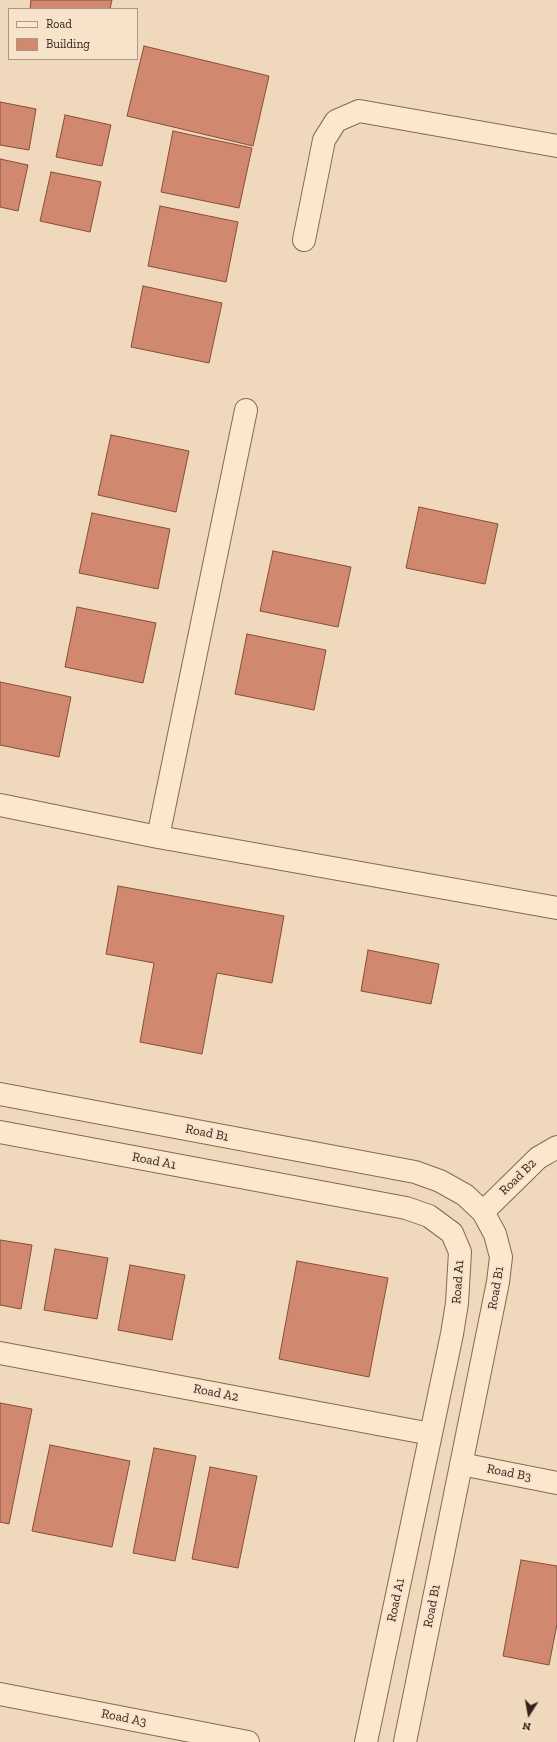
<!DOCTYPE html>
<style>
body{margin:0}
#map{position:relative;width:557px;height:1742px;overflow:hidden;background:#efd8bb;font-family:"Zilla Slab",serif}
canvas{display:block}
.legend{position:absolute;left:8px;top:8px;width:130px;height:52px;box-sizing:border-box;background:#f7e3ca;border:1px solid #a99684;margin:0;padding:5px 7px;list-style:none;font-size:12px;color:#35231a}
.legend li{display:flex;align-items:center;gap:8px;height:20px}
.legend b{width:20px;border:1px solid #a99684}
.north{position:absolute;left:509px;top:1694px;width:40px;height:40px;-webkit-text-stroke:3px #f7e3ca;paint-order:stroke;rotate:191deg;font-size:11px;font-weight:700;line-height:16px;text-align:center;color:#35231a}
.north::after{content:'';display:block;margin:auto;width:14px;height:18px;background:#35231a;clip-path:polygon(50% 0,100% 100%,50% 72%,0 100%)}
</style>
<div id="map">
<canvas width="557" height="1742"></canvas>
<ul class="legend">
<li><b style="height:5px;background:#fae7ce"></b>Road</li>
<li><b style="height:11px;background:#d0896e"></b>Building</li>
</ul>
<div class="north">N</div>
</div>
<script>
const g = document.querySelector('canvas').getContext('2d');
g.lineJoin = 'round';
function paint(path, color) { g.fillStyle = color; g.fill(path, 'evenodd'); }
const toPath = rows => new Path2D(rows.map(r => 'M' + r).join(''));
function strokePath(path, color, width, dash) { g.strokeStyle = color; g.lineWidth = width; g.lineCap = dash ? 'butt' : 'round'; g.setLineDash(dash || []); g.stroke(path); }
function label(font, color, halo, rows, align = 'center') {
  g.font = font + ' "Zilla Slab",serif'; g.lineWidth = 4; g.setLineDash([]); g.textBaseline = 'middle'; g.strokeStyle = halo; g.fillStyle = color; for (const [text, x, y, turn = 0] of rows) {
    g.save(); g.translate(x, y); g.rotate((+turn || 0) * Math.PI / 180); g.textAlign = isNaN(turn) ? turn : align; if (halo) g.strokeText(text, 0, 0); g.fillText(text, 0, 0); g.restore();
  }
}
const building = toPath([
 [31,0,112,0,110,9,30,9,31,0],
 [144,46,269,76,253,146,127,116,144,46],
 [0,102,36,109,29,150,0,145,0,102],
 [65,115,111,125,102,166,56,157,65,115],
 [173,131,252,148,239,208,161,192,173,131],
 [0,159,28,165,18,211,0,207,0,159],
 [51,172,101,182,90,232,40,221,51,172],
 [160,206,238,222,226,282,148,266,160,206],
 [143,286,222,303,209,363,131,347,143,286],
 [111,435,189,451,176,512,98,495,111,435],
 [419,507,498,524,485,584,406,568,419,507],
 [92,513,170,529,158,589,79,573,92,513],
 [273,551,351,567,338,627,260,611,273,551],
 [77,607,156,623,143,683,65,667,77,607],
 [247,634,326,650,314,710,235,694,247,634],
 [0,682,71,697,59,757,0,745,0,682],
 [118,886,284,916,272,983,217,973,202,1054,140,1042,154,963,106,954,118,886],
 [368,950,439,964,431,1004,361,991,368,950],
 [0,1240,32,1245,21,1309,0,1305,0,1240],
 [55,1249,108,1258,97,1319,44,1310,55,1249],
 [297,1261,388,1278,369,1377,279,1359,297,1261],
 [130,1265,185,1275,172,1340,118,1330,130,1265],
 [0,1403,32,1409,9,1524,0,1522,0,1403],
 [50,1445,130,1461,112,1547,32,1531,50,1445],
 [154,1448,196,1456,175,1561,133,1553,154,1448],
 [210,1467,257,1476,238,1568,192,1559,210,1467],
 [521,1560,557,1566,557,1624,549,1665,503,1656,521,1560]
]);
paint(building, '#d0896e');
strokePath(building, '#874d39', 1);
const street = toPath([
 [304,240,324,140,336,121,359,111,557,146],
 [0,805,158,837,557,908],
 [158,837,246,410],
 [0,1094,415,1172,440,1181,465,1195,483,1212,495,1234,501,1257,498,1282,405,1742],
 [0,1132,406,1208,429,1216,452,1233,460,1252,457,1303,452,1334,366,1742],
 [483,1212,538,1158,557,1147],
 [0,1353,431,1434],
 [461,1464,557,1483],
 [0,1694,248,1742]
]);
strokePath(street, '#876854', 24);
strokePath(street, '#fae7ce', 22);
label('13px', '#35231a', '#f7e3ca', [
 ["Road B1",207,1133,11],
 ["Road A1",154,1161,11],
 ["Road B2",518,1177,-44],
 ["Road A1",458,1282,-86],
 ["Road B1",496,1288,-80],
 ["Road A2",216,1393,11],
 ["Road B3",509,1473,11],
 ["Road A1",396,1600,-78],
 ["Road B1",432,1606,-79],
 ["Road A3",124,1718,11]
]);
</script>
